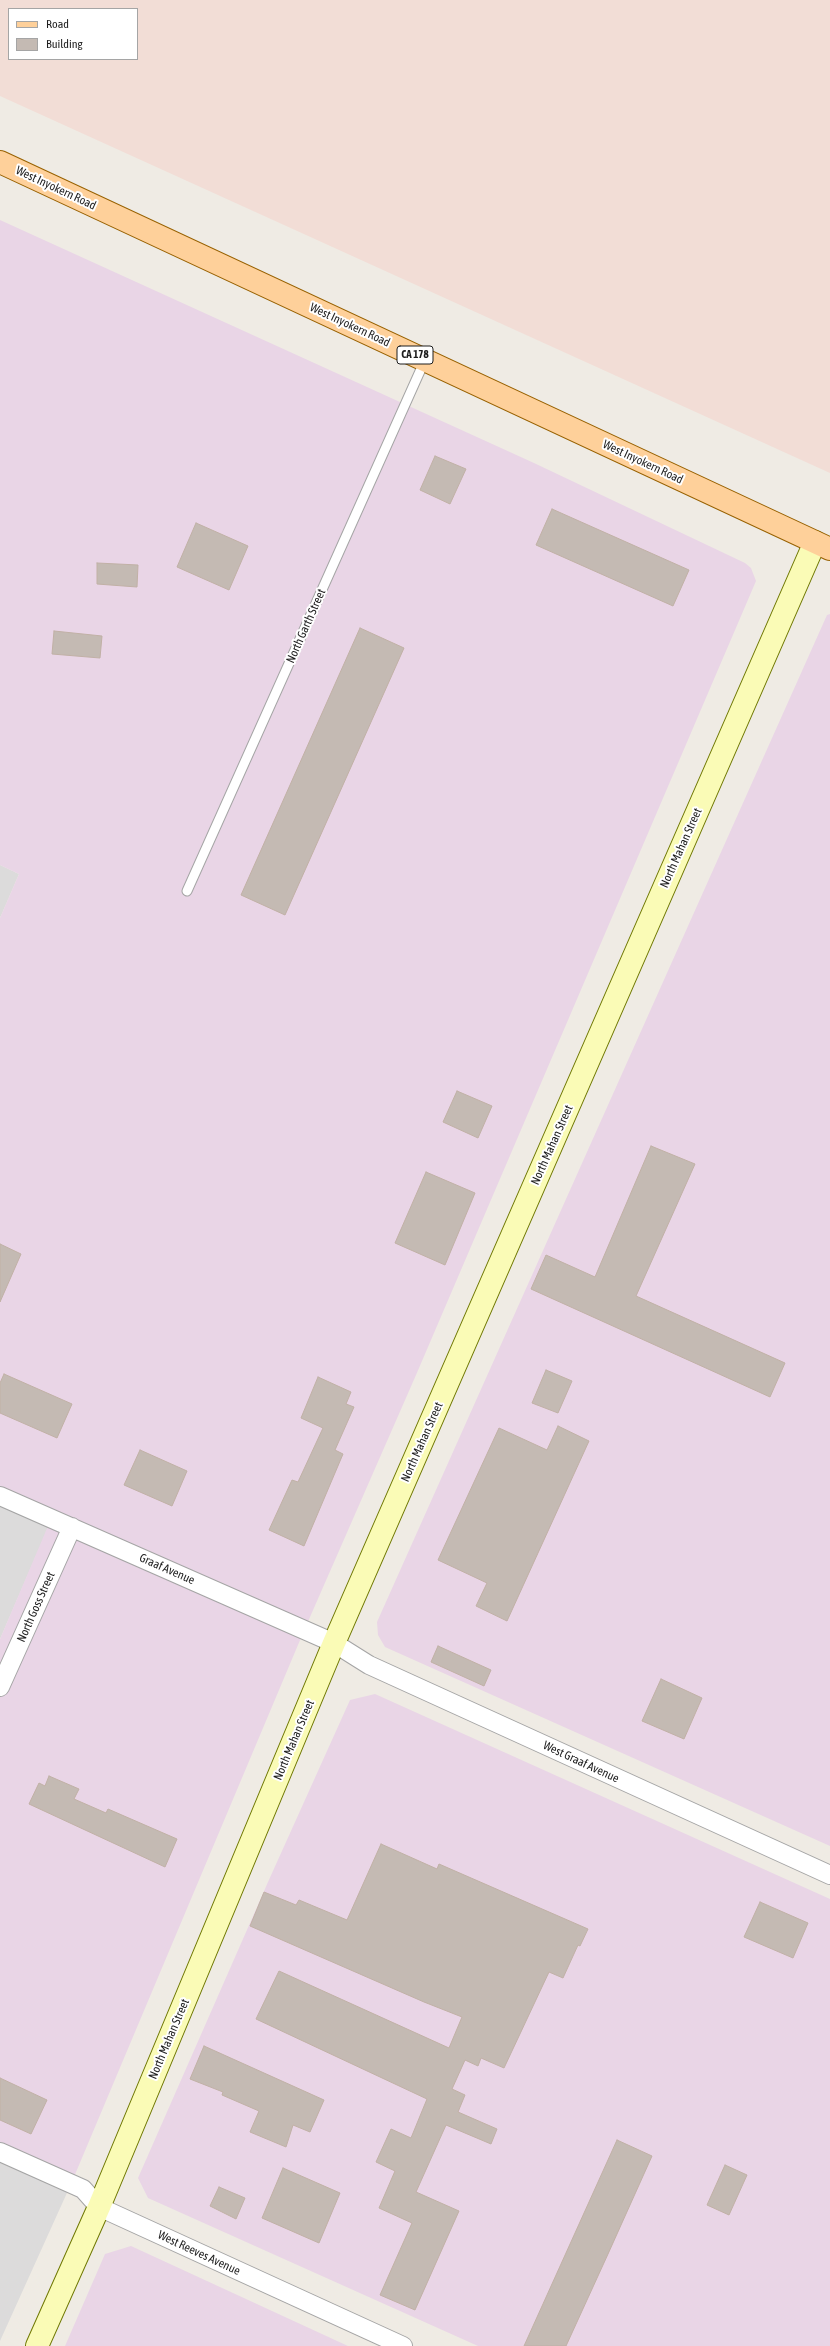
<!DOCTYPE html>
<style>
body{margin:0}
#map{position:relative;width:830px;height:2346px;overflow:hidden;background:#efebe4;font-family:"Asap Condensed",sans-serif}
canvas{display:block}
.legend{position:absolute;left:8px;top:8px;width:130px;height:52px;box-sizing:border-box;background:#fff;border:1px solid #a5a5a5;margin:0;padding:5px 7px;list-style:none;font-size:12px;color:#1e1e1e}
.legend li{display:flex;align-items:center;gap:8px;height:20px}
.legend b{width:20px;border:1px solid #a5a5a5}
</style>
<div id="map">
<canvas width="830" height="2346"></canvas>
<ul class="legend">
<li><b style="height:5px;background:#fed09a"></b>Road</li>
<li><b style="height:11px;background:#c4bab3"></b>Building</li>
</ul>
</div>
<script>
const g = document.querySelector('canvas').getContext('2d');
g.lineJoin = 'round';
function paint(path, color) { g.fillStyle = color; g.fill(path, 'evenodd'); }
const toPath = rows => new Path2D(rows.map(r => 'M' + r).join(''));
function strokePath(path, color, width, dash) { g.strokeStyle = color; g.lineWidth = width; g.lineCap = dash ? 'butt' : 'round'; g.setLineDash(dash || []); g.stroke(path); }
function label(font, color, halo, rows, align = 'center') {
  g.font = font + ' "Asap Condensed",sans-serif'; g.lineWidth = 4; g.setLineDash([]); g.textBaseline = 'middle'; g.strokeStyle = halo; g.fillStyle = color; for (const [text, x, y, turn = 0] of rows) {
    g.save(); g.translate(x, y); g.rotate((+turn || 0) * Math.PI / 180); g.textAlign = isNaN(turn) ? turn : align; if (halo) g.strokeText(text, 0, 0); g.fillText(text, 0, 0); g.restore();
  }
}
paint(toPath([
 [0,865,19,874,0,918],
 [0,1504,49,1526,0,1639],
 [0,2151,71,2184,0,2341]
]), '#dcdbdb');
paint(toPath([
 [0,220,534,463,745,563,751,568,756,581,416,1375,303,1633,71,2184,0,2151,0,1639,48,1526,0,1504,0,918,19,874,0,865],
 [830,614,830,1846,385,1647,378,1635,377,1622,827,615],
 [375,1694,830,1899,830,2346,478,2346,148,2198,138,2178,268,1882,350,1700],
 [131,2246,348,2346,65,2346,105,2254]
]), '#e9d5e6');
paint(toPath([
 [0,0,830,0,830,473,0,96],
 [9,9,137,9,137,59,9,59]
]), '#f2ddd6');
const building = toPath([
 [435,456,466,469,450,504,420,490,435,456],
 [552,509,689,570,673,606,536,545,552,509],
 [196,523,248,546,229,590,177,567,196,523],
 [97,563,138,565,137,587,97,584,97,563],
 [360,628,404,648,285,915,241,895,360,628],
 [54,631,102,636,100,658,52,654,54,631],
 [457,1091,492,1106,478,1138,443,1122,457,1091],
 [651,1146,695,1164,636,1296,785,1363,770,1397,531,1289,546,1255,595,1277,651,1146],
 [426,1172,475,1193,445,1265,395,1243,426,1172],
 [0,1244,21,1254,0,1302,0,1244],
 [546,1370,572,1381,558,1413,532,1403,546,1370],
 [4,1374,72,1404,57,1438,0,1413,0,1383,4,1374],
 [318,1377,351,1392,346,1404,354,1407,335,1450,343,1454,304,1546,269,1530,292,1480,298,1482,323,1428,301,1418,318,1377],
 [558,1426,589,1441,507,1621,476,1606,487,1583,438,1560,499,1428,547,1450,558,1426],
 [140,1450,187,1471,172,1506,124,1485,140,1450],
 [438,1646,491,1670,484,1686,431,1662,438,1646],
 [661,1679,702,1698,684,1739,642,1721,661,1679],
 [49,1776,79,1789,74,1799,106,1813,108,1809,177,1839,165,1867,29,1804,39,1783,45,1786,49,1776],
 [381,1844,437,1869,439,1864,588,1929,580,1946,578,1945,563,1978,549,1972,504,2068,481,2058,478,2066,465,2060,452,2089,465,2095,458,2112,497,2129,491,2144,446,2125,416,2192,459,2211,415,2310,380,2295,412,2223,379,2208,395,2171,376,2162,391,2129,411,2138,427,2099,256,2019,279,1971,449,2048,462,2017,424,2002,250,1926,264,1892,296,1905,299,1900,347,1920,381,1844],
 [760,1902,808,1923,793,1958,744,1937,760,1902],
 [204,2046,324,2100,310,2132,293,2125,286,2147,250,2132,259,2111,222,2095,223,2092,190,2079,204,2046],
 [0,2078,47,2100,31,2134,0,2120,0,2078],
 [617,2140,652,2156,608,2254,566,2346,524,2346,617,2140],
 [725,2165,747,2175,729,2215,707,2205,725,2165],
 [283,2168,340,2193,319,2243,262,2218,283,2168],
 [219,2187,245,2198,236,2219,210,2206,219,2187]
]);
paint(building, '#c4bab3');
strokePath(building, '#c1b1a6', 1);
const lane = toPath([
 [187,891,425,360]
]);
const street = toPath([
 [0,1496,334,1643,369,1665,830,1875],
 [0,1687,72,1527],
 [0,2152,83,2189,99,2207,403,2346]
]);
const secondary = toPath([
 [37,2346,99,2207,334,1643,815,542]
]);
const primary = toPath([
 [0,162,830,549]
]);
strokePath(lane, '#a5a5a5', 11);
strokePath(street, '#a5a5a5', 20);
strokePath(secondary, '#6f7802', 24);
strokePath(primary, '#986100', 24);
strokePath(lane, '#fff', 9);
strokePath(street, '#fff', 18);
strokePath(secondary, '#fafbb6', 22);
strokePath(primary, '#fed09a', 22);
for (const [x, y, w] of [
 [415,355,36]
]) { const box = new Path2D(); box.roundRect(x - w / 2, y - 9, w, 18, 3); g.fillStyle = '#fff'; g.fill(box); strokePath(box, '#1e1e1e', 1); }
label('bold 11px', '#1e1e1e', null, [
 ["CA 178",415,355]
]);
label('12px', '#1e1e1e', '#fff', [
 ["West Inyokern Road",56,188,25],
 ["West Inyokern Road",350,325,25],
 ["West Inyokern Road",643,462,25],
 ["North Garth Street",306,626,-66],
 ["North Mahan Street",681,848,-66],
 ["North Mahan Street",552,1145,-66],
 ["North Mahan Street",422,1442,-66],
 ["Graaf Avenue",167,1569,24],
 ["North Goss Street",36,1607,-66],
 ["North Mahan Street",294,1740,-67],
 ["West Graaf Avenue",581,1762,25],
 ["North Mahan Street",169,2039,-67],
 ["West Reeves Avenue",199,2253,25]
]);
</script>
